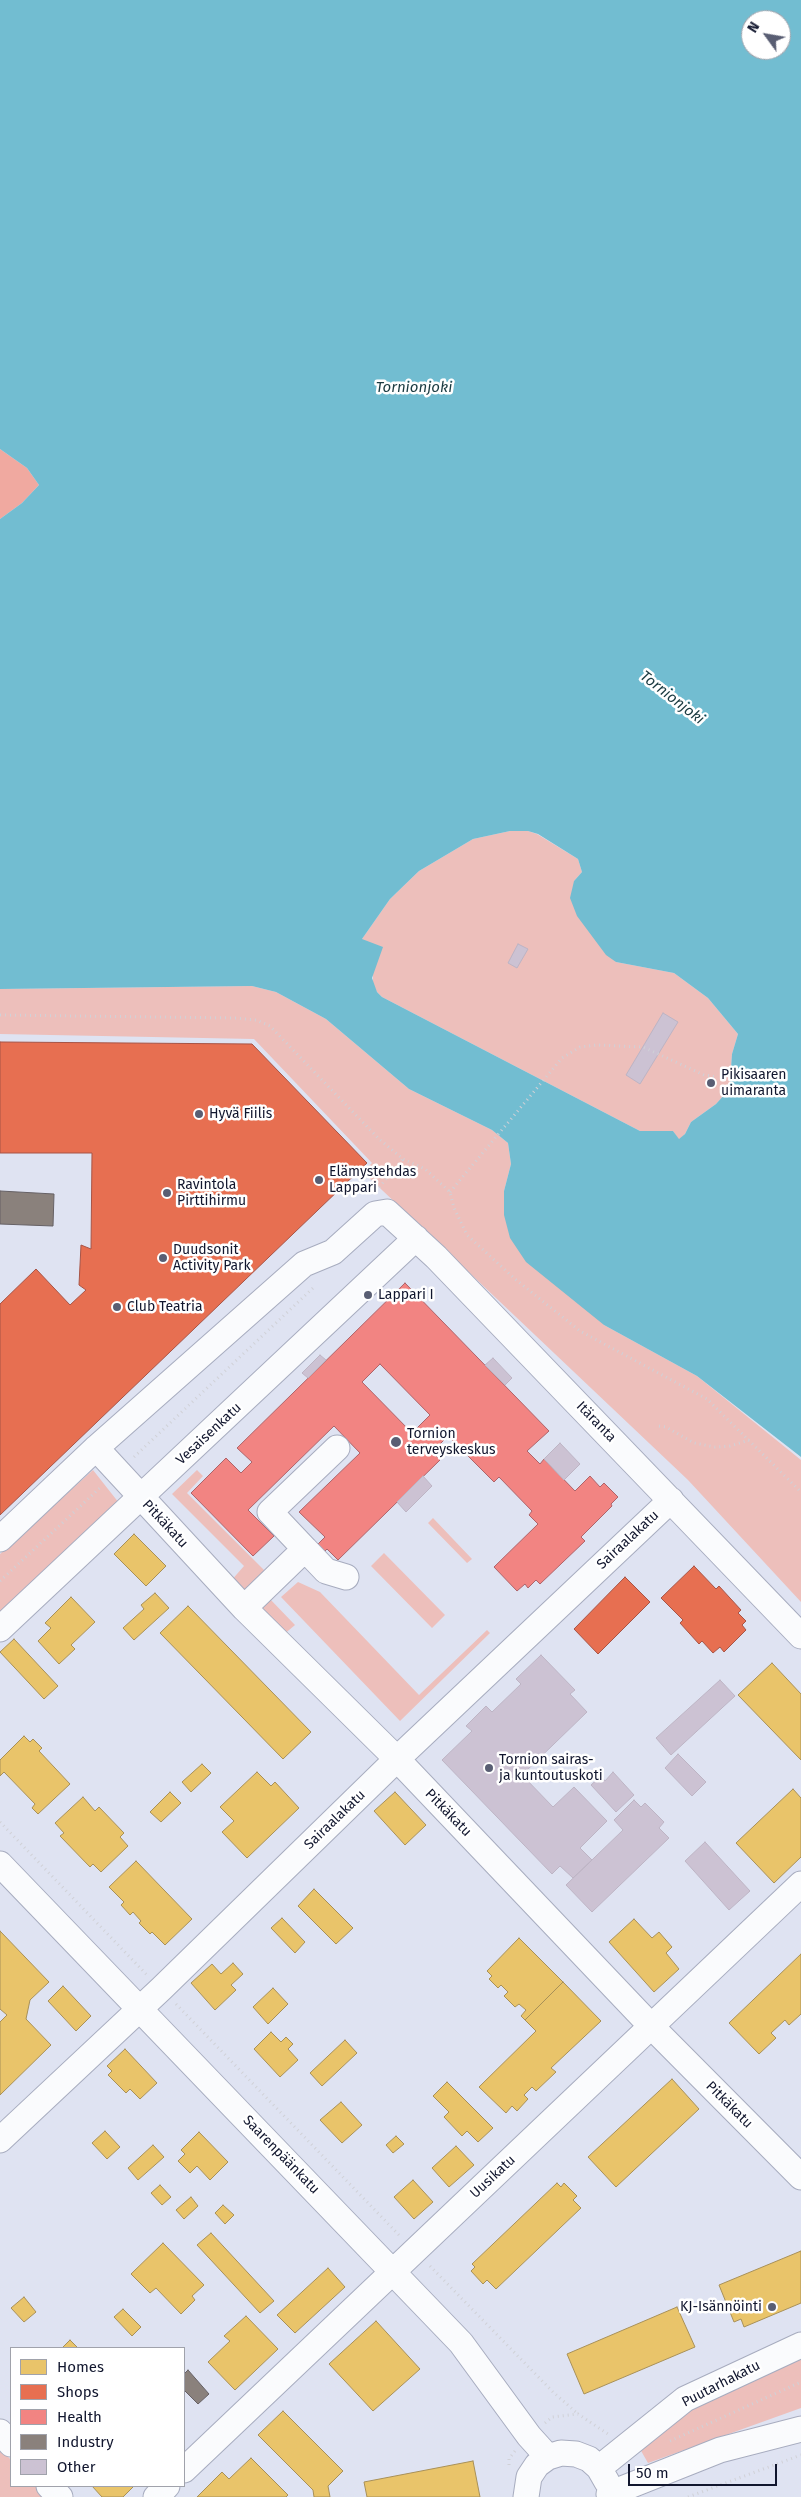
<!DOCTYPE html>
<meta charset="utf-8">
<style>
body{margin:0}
#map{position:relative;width:801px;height:2497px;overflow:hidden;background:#dfe3f2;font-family:"Fira Sans",sans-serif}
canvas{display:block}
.legend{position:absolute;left:10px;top:2347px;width:175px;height:140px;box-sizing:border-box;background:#fff;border:1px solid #a0a2ab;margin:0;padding:6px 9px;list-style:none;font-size:15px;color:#11162e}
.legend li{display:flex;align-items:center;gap:10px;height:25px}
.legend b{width:25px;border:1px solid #a0a2ab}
.north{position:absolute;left:741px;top:10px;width:50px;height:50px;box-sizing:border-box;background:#fff;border:1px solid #a0a2ab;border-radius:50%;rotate:302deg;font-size:14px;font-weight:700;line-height:20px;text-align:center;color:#11162e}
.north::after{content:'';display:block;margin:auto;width:18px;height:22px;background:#595e73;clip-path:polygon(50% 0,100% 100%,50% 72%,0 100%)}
.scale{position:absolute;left:628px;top:2464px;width:149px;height:22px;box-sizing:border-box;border:2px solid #11162e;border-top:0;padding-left:6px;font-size:15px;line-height:18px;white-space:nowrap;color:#11162e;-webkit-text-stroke:4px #fff;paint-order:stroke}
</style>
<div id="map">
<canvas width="801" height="2497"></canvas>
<ul class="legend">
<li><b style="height:14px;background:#e9c46a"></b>Homes</li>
<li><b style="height:14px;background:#e76f51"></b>Shops</li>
<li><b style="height:14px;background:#f28482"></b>Health</li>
<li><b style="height:14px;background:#8a817c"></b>Industry</li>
<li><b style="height:14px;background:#ccc2d3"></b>Other</li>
</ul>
<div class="north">N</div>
<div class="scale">50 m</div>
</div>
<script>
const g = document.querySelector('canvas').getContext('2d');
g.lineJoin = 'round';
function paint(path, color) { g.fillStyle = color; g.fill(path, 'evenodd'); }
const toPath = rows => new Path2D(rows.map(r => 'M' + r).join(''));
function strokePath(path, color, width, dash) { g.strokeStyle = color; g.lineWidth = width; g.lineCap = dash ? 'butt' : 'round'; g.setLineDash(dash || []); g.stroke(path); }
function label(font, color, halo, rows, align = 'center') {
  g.font = font + ' "Fira Sans",sans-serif'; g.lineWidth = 5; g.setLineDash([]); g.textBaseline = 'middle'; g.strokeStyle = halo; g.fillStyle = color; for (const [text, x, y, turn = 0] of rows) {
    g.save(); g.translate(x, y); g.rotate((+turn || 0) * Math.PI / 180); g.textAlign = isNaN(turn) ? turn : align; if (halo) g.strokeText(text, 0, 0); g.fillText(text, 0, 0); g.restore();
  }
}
paint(toPath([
 [510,831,528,831,537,834,578,859,582,872,574,881,616,962,674,973,708,998,738,1034,732,1054,730,1082,725,1094,716,1104,691,1122,685,1134,679,1140,673,1131,640,1131,382,997,377,992,373,985,373,971,362,939,390,899,419,871,473,839],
 [252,986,276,992,326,1019,409,1089,492,1130,508,1143,511,1164,504,1191,604,1325,697,1376,801,1460,801,1602,688,1480,363,1172,372,1163,254,1039,0,1034,0,989],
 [93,1470,119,1503,0,1613,0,1554],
 [197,1470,203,1476,187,1493,267,1573,244,1596,230,1582,244,1566,172,1494],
 [433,1518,472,1559,467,1563,428,1523],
 [384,1553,445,1615,432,1628,371,1566],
 [298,1582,320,1592,419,1695,487,1630,490,1633,400,1721,281,1597],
 [269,1598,295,1625,282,1636,257,1609],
 [801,2356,801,2408,648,2463,640,2449,688,2409],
 [0,2448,11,2460,11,2486,35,2486,45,2497,0,2497]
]), '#edbfbb');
paint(toPath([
 [0,449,27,468,39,485,22,503,0,519]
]), '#f0a9a0');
paint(toPath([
 [0,0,801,0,801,1457,697,1376,604,1325,526,1262,510,1238,504,1215,504,1191,511,1164,508,1143,492,1130,409,1089,326,1019,276,992,252,986,0,989,0,519,22,503,39,485,27,468,0,449],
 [751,20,781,20,781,50,751,50],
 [510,831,528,831,538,834,578,859,582,872,574,881,570,898,577,916,606,955,616,962,674,973,708,998,738,1034,732,1054,730,1082,725,1094,716,1104,691,1122,685,1134,679,1139,673,1131,640,1131,382,997,377,992,372,978,383,947,362,939,390,899,419,871,473,839]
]), '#72bdd1');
const homes = toPath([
 [134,1534,166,1566,146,1586,114,1554,134,1534],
 [155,1593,169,1608,134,1640,123,1628,144,1609,141,1605,155,1593],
 [71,1597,95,1622,71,1645,75,1649,59,1664,38,1641,51,1628,45,1623,71,1597],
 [188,1606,311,1732,283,1759,160,1633,188,1606],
 [14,1639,58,1686,44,1699,0,1652,14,1639],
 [772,1663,801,1694,801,1760,738,1695,772,1663],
 [24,1736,30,1742,33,1739,42,1748,39,1751,70,1784,38,1814,32,1808,35,1804,4,1772,0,1776,0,1760,24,1736],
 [202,1764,211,1773,191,1792,182,1782,202,1764],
 [257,1772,271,1786,275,1782,299,1808,247,1858,222,1832,234,1821,220,1807,257,1772],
 [793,1789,801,1798,801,1857,774,1883,736,1843,793,1789],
 [170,1792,181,1803,161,1822,150,1812,170,1792],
 [395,1792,426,1825,405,1845,374,1811,395,1792],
 [83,1797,95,1811,99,1807,124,1833,120,1837,128,1846,101,1872,93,1864,90,1867,60,1836,64,1833,55,1823,83,1797],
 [136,1861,192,1919,165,1945,152,1932,150,1934,139,1923,141,1921,133,1912,130,1915,121,1905,124,1902,109,1887,136,1861],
 [314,1889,353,1928,336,1944,298,1906,314,1889],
 [282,1918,305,1942,295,1953,271,1928,282,1918],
 [634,1919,652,1938,659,1932,672,1947,666,1953,679,1969,654,1992,609,1942,634,1919],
 [0,1931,49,1982,30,2000,26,2019,51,2045,0,2095,0,2022,7,2015,0,2009,0,1931],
 [519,1938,563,1982,525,2020,521,2016,526,2010,519,2004,515,2007,504,1996,508,1992,501,1985,498,1988,489,1979,492,1976,487,1971,519,1938],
 [801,1954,801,2014,789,2025,785,2020,771,2033,776,2038,759,2054,729,2023,801,1954],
 [233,1963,243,1974,231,1985,236,1990,215,2010,191,1983,212,1964,221,1974,233,1963],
 [563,1982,601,2021,551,2068,556,2072,536,2091,532,2087,524,2095,528,2099,517,2111,512,2106,506,2113,479,2087,536,2031,525,2020,563,1982],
 [63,1986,91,2016,76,2031,48,2001,63,1986],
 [273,1988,288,2004,268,2024,253,2007,273,1988],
 [271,2032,281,2042,286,2037,293,2044,288,2049,298,2060,280,2077,254,2049,271,2032],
 [345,2040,357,2053,322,2086,310,2073,345,2040],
 [125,2049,157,2083,140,2099,130,2089,126,2093,108,2075,112,2071,107,2066,125,2049],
 [672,2079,699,2109,616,2187,588,2157,672,2079],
 [447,2082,493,2128,478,2142,467,2131,462,2136,444,2117,449,2112,433,2096,447,2082],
 [341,2102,362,2125,342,2143,320,2120,341,2102],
 [105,2131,120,2147,107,2159,92,2143,105,2131],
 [199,2132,228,2162,210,2180,197,2166,190,2173,178,2161,185,2154,181,2150,199,2132],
 [396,2136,404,2144,393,2153,386,2145,396,2136],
 [153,2145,164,2157,138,2180,128,2168,153,2145],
 [456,2146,474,2165,449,2187,432,2168,456,2146],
 [413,2180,433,2202,414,2219,394,2197,413,2180],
 [557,2183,561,2187,564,2183,577,2196,573,2200,581,2208,496,2289,487,2280,483,2284,471,2271,475,2267,472,2264,557,2183],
 [160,2185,171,2197,162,2205,151,2193,160,2185],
 [191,2197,198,2206,184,2219,176,2210,191,2197],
 [223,2205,234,2215,225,2224,215,2213,223,2205],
 [211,2233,274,2301,260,2313,197,2245,211,2233],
 [163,2243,204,2285,192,2296,195,2300,181,2314,156,2288,150,2293,131,2274,163,2243],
 [801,2251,801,2303,744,2327,741,2319,734,2322,719,2285,801,2251],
 [328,2268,345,2287,295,2333,277,2315,328,2268],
 [24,2297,36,2312,24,2322,11,2308,24,2297],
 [677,2307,695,2347,584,2394,567,2354,677,2307],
 [123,2309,141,2327,132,2336,114,2317,123,2309],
 [246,2316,278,2349,235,2390,208,2362,230,2341,224,2336,246,2316],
 [376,2321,420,2369,373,2411,329,2364,376,2321],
 [70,2340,78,2348,62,2348,70,2340],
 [283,2411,343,2471,328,2486,330,2497,314,2497,313,2490,258,2435,283,2411],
 [251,2458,288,2495,286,2497,197,2497,222,2472,229,2479,251,2458],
 [473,2461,480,2497,367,2497,364,2482,473,2461],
 [92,2486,134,2486,123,2497,102,2497,92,2486]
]);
paint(homes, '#e9c46a');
strokePath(homes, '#a89058', 1);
const shops = toPath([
 [0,1042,252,1044,367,1163,0,1515,0,1304,36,1269,70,1305,86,1290,79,1285,81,1245,91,1249,92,1153,0,1153,0,1042],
 [694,1566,716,1589,719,1586,741,1610,738,1613,746,1621,742,1625,746,1630,724,1652,720,1647,713,1653,702,1641,699,1644,680,1623,683,1620,661,1598,694,1566],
 [625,1577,650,1602,598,1654,574,1629,625,1577]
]);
paint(shops, '#e76f51');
strokePath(shops, '#a75446', 1);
const health = toPath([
 [405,1283,549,1431,527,1451,540,1464,544,1459,575,1491,590,1476,600,1487,604,1483,618,1497,611,1504,612,1506,581,1537,585,1541,540,1584,536,1580,528,1588,525,1584,517,1591,494,1567,538,1524,529,1515,532,1511,499,1477,494,1482,448,1436,432,1452,440,1460,338,1560,327,1549,324,1552,317,1545,325,1537,299,1512,360,1453,334,1426,248,1510,274,1536,253,1556,191,1493,226,1458,241,1473,252,1462,237,1448,405,1283],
 [380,1364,430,1415,412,1433,362,1382,380,1364]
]);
paint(health, '#f28482');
strokePath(health, '#ae6369', 1);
const industry = toPath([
 [0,1191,54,1194,53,1226,0,1224,0,1191],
 [188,2370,209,2394,198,2404,184,2390,184,2374,188,2370]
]);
paint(industry, '#8a817c');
strokePath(industry, '#666165', 1);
const building = toPath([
 [518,944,528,949,517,968,508,963,518,944],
 [663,1013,678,1022,640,1084,626,1075,663,1013],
 [320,1355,326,1360,308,1378,302,1373,320,1355],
 [493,1358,512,1378,505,1385,485,1365,493,1358],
 [560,1443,580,1464,564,1480,544,1459,560,1443],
 [423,1476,432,1486,406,1512,397,1502,423,1476],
 [541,1655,575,1690,570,1694,587,1712,522,1775,553,1807,574,1787,607,1821,580,1848,592,1860,573,1878,560,1866,552,1874,442,1760,472,1731,466,1726,486,1706,492,1712,521,1684,516,1679,541,1655],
 [720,1680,735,1696,671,1755,656,1738,720,1680],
 [678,1754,706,1782,692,1796,665,1768,678,1754],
 [613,1772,634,1795,616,1812,591,1785,601,1776,605,1781,613,1772],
 [634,1800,641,1807,645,1803,664,1822,659,1828,669,1838,592,1912,566,1885,623,1830,614,1820,634,1800],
 [705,1842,750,1891,729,1910,685,1861,705,1842]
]);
paint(building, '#ccc2d3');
strokePath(building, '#bdb4c4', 1);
const minor = toPath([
 [96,1448,244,1608,397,1759,652,2027,801,2177],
 [0,1539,96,1448,304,1264,333,1252,375,1214,387,1212,436,1257,801,1636],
 [305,1549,270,1512,337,1448],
 [244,1608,305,1549,326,1571,346,1577],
 [0,1629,416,1238],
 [0,1864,461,2343,529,2436,548,2457],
 [0,2140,161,1989,397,1759,671,1500],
 [0,2432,11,2444],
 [599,2468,685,2399,801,2345],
 [184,2470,801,1884],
 [49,2486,60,2497],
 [609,2494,720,2450,801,2429],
 [156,2497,167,2486],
 [526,2497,529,2477,537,2465,548,2457,561,2453,576,2454,589,2459,599,2468,607,2482]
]);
strokePath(minor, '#a7acbf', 27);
strokePath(toPath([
 [0,1015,236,1018,256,1020,270,1026,379,1139,403,1159,425,1169,450,1192,454,1208,467,1235,515,1279,580,1331,707,1399,801,1492],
 [376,1191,403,1159],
 [450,1192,562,1058,580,1047,597,1045,643,1047,704,1075,717,1077],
 [659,1426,666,1427,694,1443,715,1447,730,1446,749,1440],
 [134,1457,313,1288],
 [0,1581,102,1486],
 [0,1822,147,1975],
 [176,2004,399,2235],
 [430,2266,553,2392,578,2414],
 [545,2423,552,2417,578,2414,608,2434],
 [670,2441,801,2382],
 [509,2465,509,2459,515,2451],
 [688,2497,801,2455]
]), '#d0d1d7', 3, [1, 4]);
strokePath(minor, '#fafbfd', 25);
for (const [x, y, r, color] of [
 [711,1083,5,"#595e73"],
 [199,1114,5,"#595e73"],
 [319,1180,5,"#595e73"],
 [167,1193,5,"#595e73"],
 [163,1258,5,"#595e73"],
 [368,1295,5,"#595e73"],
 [117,1307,5,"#595e73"],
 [396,1442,6,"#595e73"],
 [489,1768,5,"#595e73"],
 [772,2307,5,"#595e73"]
]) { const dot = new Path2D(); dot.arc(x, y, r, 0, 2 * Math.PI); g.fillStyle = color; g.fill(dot); strokePath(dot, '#fff', 2); }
label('14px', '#11162e', '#fff', [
 ["Pikisaaren",721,1075],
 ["uimaranta",721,1091],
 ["Hyvä Fiilis",209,1114],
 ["Elämystehdas",329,1172],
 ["Lappari",329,1188],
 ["Ravintola",177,1185],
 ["Pirttihirmu",177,1201],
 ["Duudsonit",173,1250],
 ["Activity Park",173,1266],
 ["Lappari I",378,1295],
 ["Club Teatria",127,1307],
 ["Tornion",407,1434],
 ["terveyskeskus",407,1450],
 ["Tornion sairas-",499,1760],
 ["ja kuntoutuskoti",499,1776],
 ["KJ-Isännöinti",762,2307,"right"]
], 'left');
label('14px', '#11162e', '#fff', [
 ["Itäranta",596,1422,46],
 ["Vesaisenkatu",209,1434,-43],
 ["Pitkäkatu",165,1524,47],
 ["Sairaalakatu",628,1540,-43],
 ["Pitkäkatu",448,1813,46],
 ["Sairaalakatu",335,1820,-44],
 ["Pitkäkatu",729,2105,45],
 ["Saarenpäänkatu",281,2155,46],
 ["Uusikatu",493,2177,-43],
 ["Puutarhakatu",721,2384,-27]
]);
label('italic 15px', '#1a3a40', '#fff', [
 ["Tornionjoki",414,388],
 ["Tornionjoki",672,698,38]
]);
</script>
